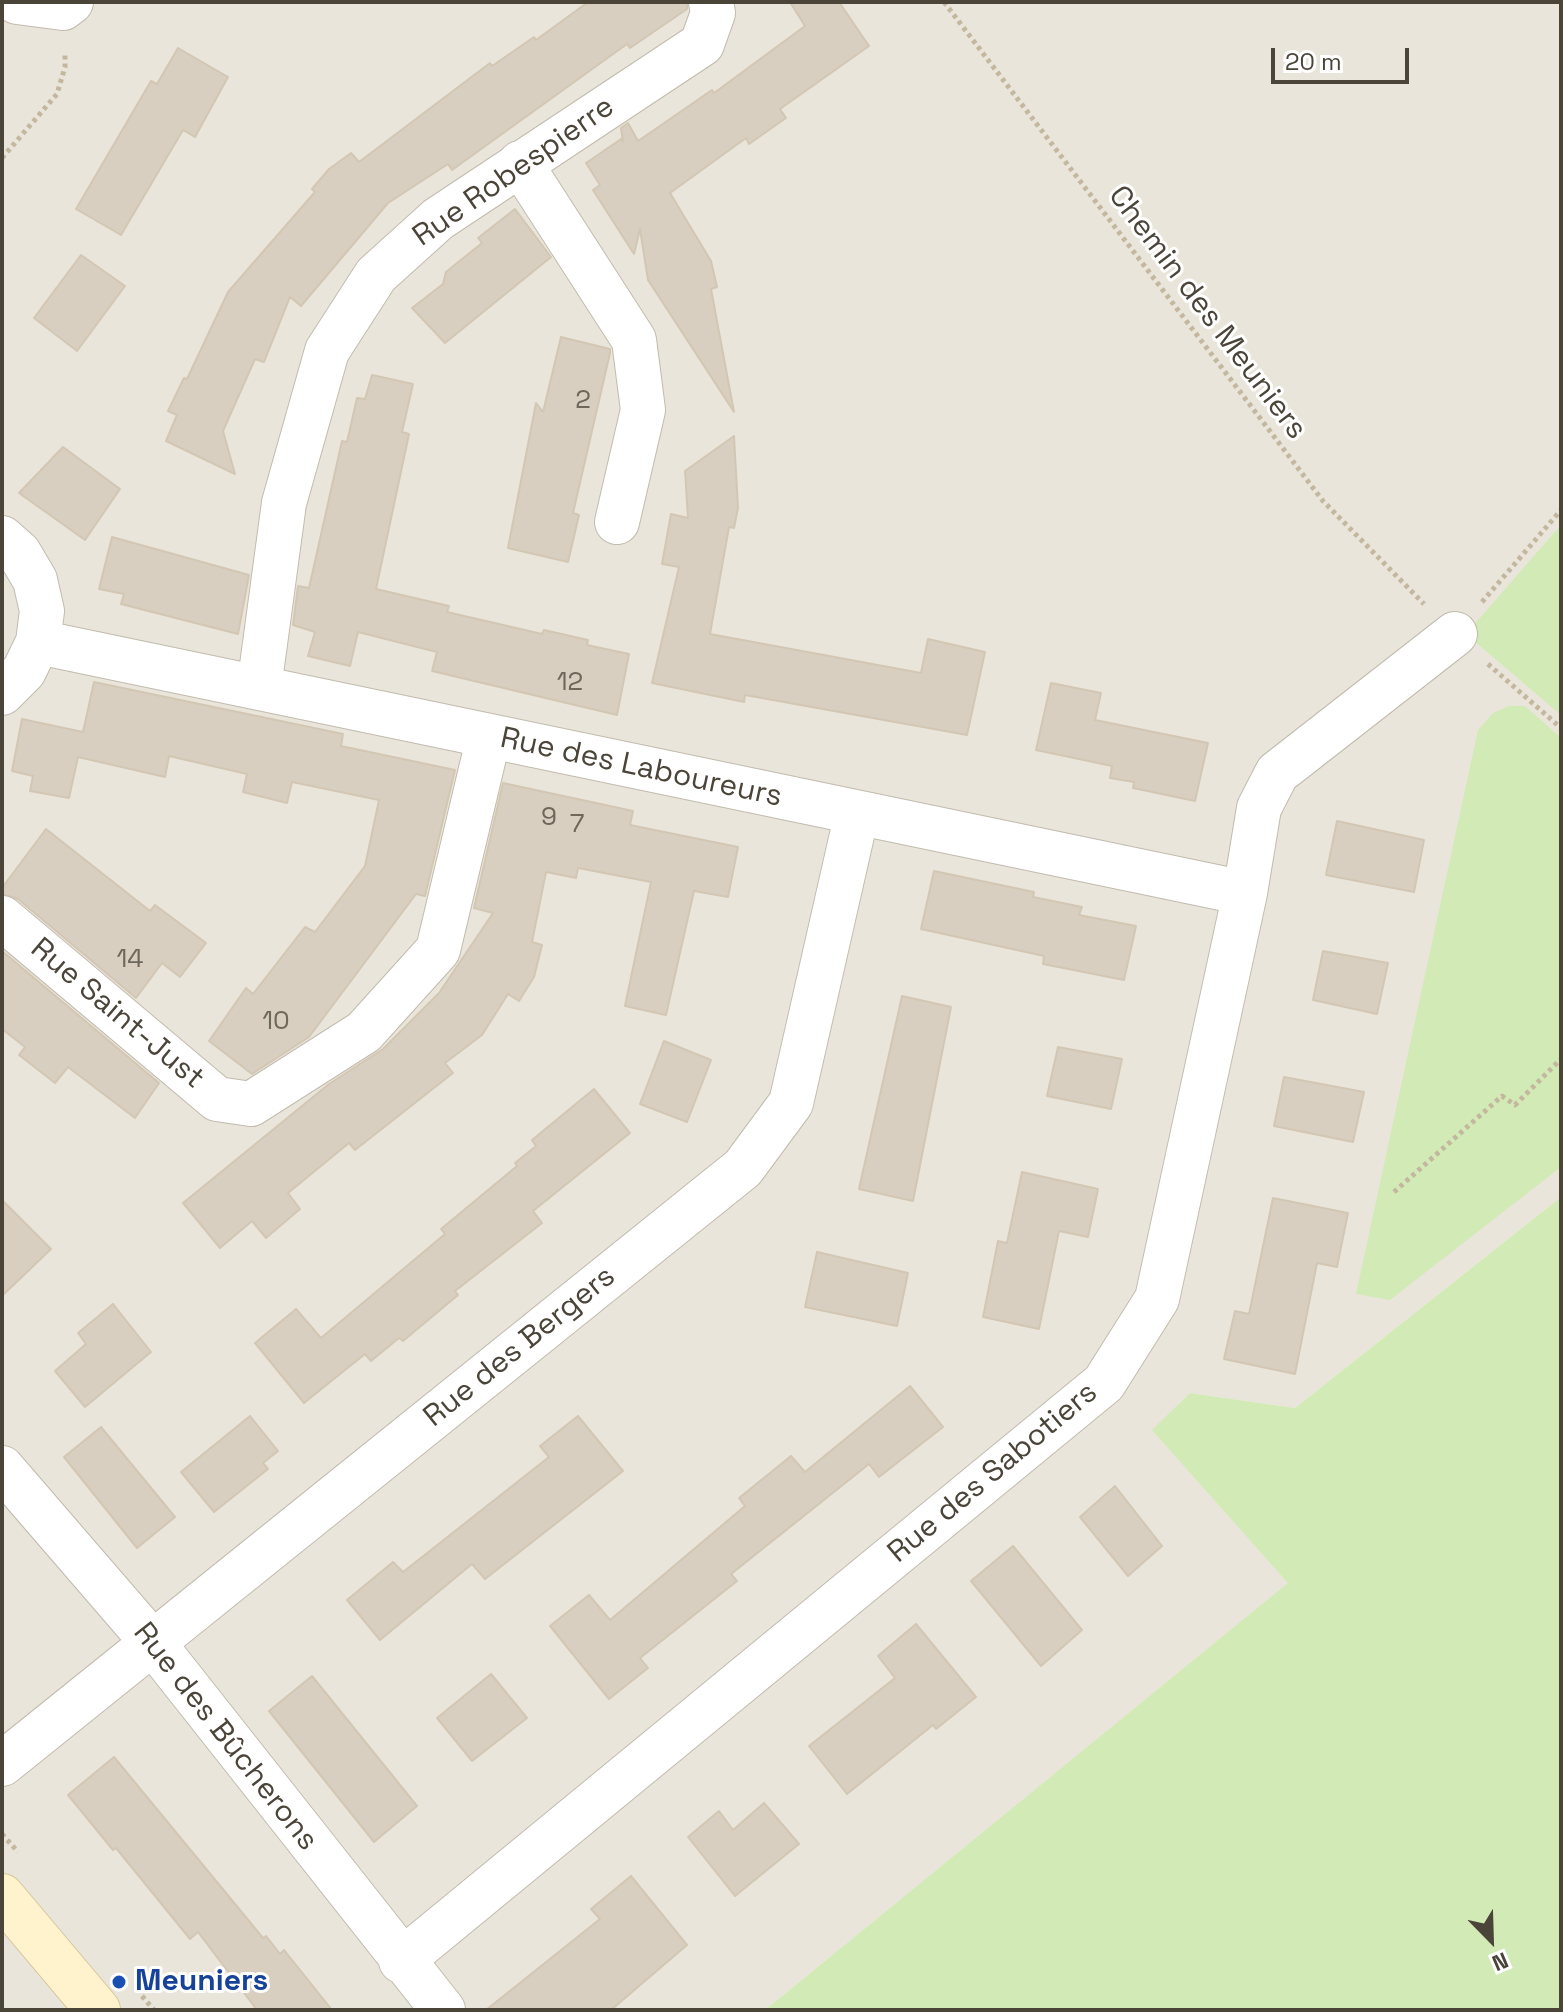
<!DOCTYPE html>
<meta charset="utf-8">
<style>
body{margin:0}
#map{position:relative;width:1563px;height:2012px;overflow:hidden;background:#f6f3ec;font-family:"Space Grotesk",sans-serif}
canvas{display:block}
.frame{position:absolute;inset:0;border:4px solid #4b4439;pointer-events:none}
.north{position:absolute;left:1451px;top:1900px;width:80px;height:80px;-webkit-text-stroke:6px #fff;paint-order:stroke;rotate:157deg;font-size:22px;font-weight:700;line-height:32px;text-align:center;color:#4b4439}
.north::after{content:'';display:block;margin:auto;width:28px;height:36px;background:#4b4439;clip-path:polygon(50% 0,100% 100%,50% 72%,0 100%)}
.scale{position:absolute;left:1271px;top:48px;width:138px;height:36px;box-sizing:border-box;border:4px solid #4b4439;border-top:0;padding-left:10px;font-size:24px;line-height:28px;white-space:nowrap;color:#4b4439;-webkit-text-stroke:6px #fff;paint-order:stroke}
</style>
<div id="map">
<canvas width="1563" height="2012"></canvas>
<div class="frame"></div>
<div class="north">N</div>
<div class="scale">20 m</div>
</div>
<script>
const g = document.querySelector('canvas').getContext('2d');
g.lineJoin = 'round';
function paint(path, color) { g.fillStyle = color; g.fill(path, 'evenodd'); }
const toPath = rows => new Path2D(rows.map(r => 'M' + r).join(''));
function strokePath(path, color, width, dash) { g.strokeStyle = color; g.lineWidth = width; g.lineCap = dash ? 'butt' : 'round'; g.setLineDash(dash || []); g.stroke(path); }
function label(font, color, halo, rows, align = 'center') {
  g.font = font + ' "Space Grotesk",sans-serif'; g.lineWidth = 6; g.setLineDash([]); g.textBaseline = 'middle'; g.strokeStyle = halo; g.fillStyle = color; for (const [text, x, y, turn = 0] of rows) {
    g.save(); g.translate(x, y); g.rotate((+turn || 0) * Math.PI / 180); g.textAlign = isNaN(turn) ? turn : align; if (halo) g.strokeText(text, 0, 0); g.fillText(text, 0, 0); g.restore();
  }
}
paint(toPath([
 [2,2,1561,2,1561,1197,1295,1408,1190,1393,1153,1430,1289,1583,765,2010,2,2010]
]), '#eae5da');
paint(toPath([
 [1561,525,1561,715,1466,634],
 [1509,706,1525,706,1561,738,1561,1167,1390,1300,1356,1294,1478,730,1493,713],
 [1561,1197,1561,2010,765,2010,1288,1583,1152,1430,1190,1393,1295,1408]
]), '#d2eab5');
const building = toPath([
 [588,2,687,2,687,9,630,48,627,44,452,170,448,164,388,203,301,306,290,297,264,362,255,359,223,431,235,474,166,441,177,415,168,411,184,378,187,379,228,292,315,192,312,189,329,169,351,153,359,162,490,63,492,66,534,37,536,40,588,2],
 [790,2,839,2,869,46,780,109,786,118,749,144,746,138,670,193,711,261,717,287,711,289,734,412,648,280,640,229,634,254,593,190,600,185,586,163,621,139,623,142,621,128,628,123,638,141,712,90,714,93,805,26,790,2],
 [178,48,228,77,195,137,183,130,121,235,76,209,151,81,157,84,178,48],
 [515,209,551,257,445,343,412,308,443,284,446,272,482,243,478,238,515,209],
 [81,255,125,286,77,351,34,318,81,255],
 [561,337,610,349,610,353,573,513,579,515,568,562,508,548,536,403,543,412,561,337],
 [372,375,413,384,402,432,409,434,376,589,449,606,447,612,542,634,544,630,588,640,587,645,629,654,617,715,432,671,437,652,358,632,350,666,308,656,315,632,293,625,298,586,309,588,342,441,347,442,357,398,365,399,372,375],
 [734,436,738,508,734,528,729,527,710,634,921,673,928,639,985,652,967,735,745,695,744,702,652,683,679,567,662,564,671,514,688,518,685,471,734,436],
 [63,447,120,489,85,540,19,493,63,447],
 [112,537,249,575,238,634,121,604,124,594,99,589,112,537],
 [94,682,343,734,341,746,455,770,425,896,416,894,309,1037,252,1074,209,1041,246,988,253,994,305,927,315,932,365,866,379,800,292,782,287,803,243,792,247,774,169,756,165,777,78,757,69,798,30,791,33,776,12,771,22,719,83,732,94,682],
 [1051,683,1101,693,1095,720,1208,743,1195,801,1133,788,1134,782,1110,778,1112,766,1036,750,1051,683],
 [503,783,633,811,630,825,738,847,728,897,694,891,666,1015,625,1006,651,882,578,868,576,878,546,872,532,942,542,945,534,977,519,1001,508,994,482,1035,445,1063,453,1073,355,1150,349,1143,288,1193,300,1209,266,1238,252,1221,220,1248,183,1203,329,1084,383,1049,439,993,493,913,474,908,503,783],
 [1337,821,1424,840,1414,892,1326,875,1337,821],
 [46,829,150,911,155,905,206,943,180,977,162,963,136,998,18,899,2,894,2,888,46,829],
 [934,871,1034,892,1033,897,1082,907,1079,915,1136,926,1124,980,1043,964,1044,956,921,929,934,871],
 [2,951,159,1083,135,1118,68,1067,55,1083,19,1055,25,1047,2,1029,2,951],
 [1323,951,1388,963,1377,1014,1313,1000,1323,951],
 [902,996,951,1007,913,1201,859,1189,902,996],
 [664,1041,711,1060,687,1122,640,1104,664,1041],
 [1058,1047,1122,1059,1111,1109,1047,1096,1058,1047],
 [1284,1077,1364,1092,1353,1142,1274,1126,1284,1077],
 [594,1089,630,1133,533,1211,542,1223,455,1291,458,1295,403,1341,399,1338,371,1361,365,1354,304,1403,255,1343,296,1309,321,1338,445,1234,441,1229,517,1166,515,1163,536,1146,532,1140,594,1089],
 [1022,1172,1098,1189,1088,1237,1059,1231,1039,1329,983,1317,998,1241,1007,1243,1022,1172],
 [1273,1198,1348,1213,1337,1267,1317,1263,1295,1374,1224,1359,1235,1311,1249,1314,1273,1198],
 [2,1200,51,1249,2,1296,2,1200],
 [817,1252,908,1273,897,1326,805,1307,817,1252],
 [113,1304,151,1352,85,1407,55,1371,86,1344,78,1333,113,1304],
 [910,1386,943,1427,879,1477,869,1464,731,1574,737,1581,640,1658,648,1668,609,1699,550,1626,589,1595,610,1620,745,1506,739,1498,791,1456,805,1472,910,1386],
 [250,1416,278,1451,263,1463,268,1469,214,1512,181,1472,250,1416],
 [578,1416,623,1471,485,1579,472,1564,380,1640,347,1600,393,1562,403,1572,549,1457,540,1446,578,1416],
 [101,1427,175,1517,137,1548,64,1457,101,1427],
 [1115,1486,1162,1546,1128,1576,1080,1517,1115,1486],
 [1013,1546,1082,1630,1041,1666,971,1581,1013,1546],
 [916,1624,976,1697,936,1729,933,1725,847,1794,809,1746,895,1678,878,1656,916,1624],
 [491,1674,527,1718,472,1761,437,1718,491,1674],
 [312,1676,417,1806,374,1842,269,1711,312,1676],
 [114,1757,263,1938,266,1936,280,1954,284,1950,332,2010,257,2010,198,1932,190,1939,116,1848,113,1850,68,1795,114,1757],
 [764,1803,799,1844,735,1896,688,1837,719,1811,733,1830,764,1803],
 [631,1876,687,1945,611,2010,486,2010,600,1919,591,1909,631,1876]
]);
paint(building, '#d8cfc1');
strokePath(building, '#d3c7b4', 2);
const street = toPath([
 [17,2,63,8,71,2],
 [520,163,634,340,643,410,617,522],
 [2,538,19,553,35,580,42,611,38,642,24,671,2,693],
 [38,642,1245,893],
 [259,688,284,503,327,351,376,275,438,219,702,44,713,13,711,2],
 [2,918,217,1099,251,1104,364,1032,438,950,489,736],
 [2,1468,153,1643,443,2010],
 [2,1764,743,1168,791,1103,857,813],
 [401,1961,1104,1383,1157,1299,1245,893,1259,808,1277,773,1455,634]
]);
const secondary = toPath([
 [2,1896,98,2010]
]);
strokePath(street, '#c2bbae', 46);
strokePath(secondary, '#d6c79b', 46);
strokePath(toPath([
 [944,2,1323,501,1424,604],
 [2,158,57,94,65,67,65,52],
 [1482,602,1561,510],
 [1488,664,1561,728],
 [1394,1192,1502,1096,1515,1105,1561,1059],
 [2,1834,18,1852],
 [142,1996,154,2010]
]), '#c4b79f', 5, [4, 4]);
strokePath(street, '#fff', 44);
strokePath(secondary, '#fff3cd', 44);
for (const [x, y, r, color] of [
 [119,1982,8,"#1a4fb4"]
]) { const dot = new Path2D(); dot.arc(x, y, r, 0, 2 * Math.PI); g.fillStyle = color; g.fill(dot); strokePath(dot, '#fff', 3); }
label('26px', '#6e675b', null, [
 ["2",583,401],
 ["12",570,683],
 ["9",549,818],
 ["7",577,825],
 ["14",130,960],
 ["10",276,1022]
]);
label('30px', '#4b4439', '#fff', [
 ["Rue Robespierre",514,172,-35],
 ["Chemin des Meuniers",1207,313,53],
 ["Rue des Laboureurs",641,768,12],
 ["Rue Saint-Just",117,1014,40],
 ["Rue des Bergers",520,1347,-39],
 ["Rue des Sabotiers",993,1473,-40],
 ["Rue des Bûcherons",225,1737,52]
]);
label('bold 30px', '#164399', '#fff', [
 ["Meuniers",135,1982]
], 'left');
</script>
